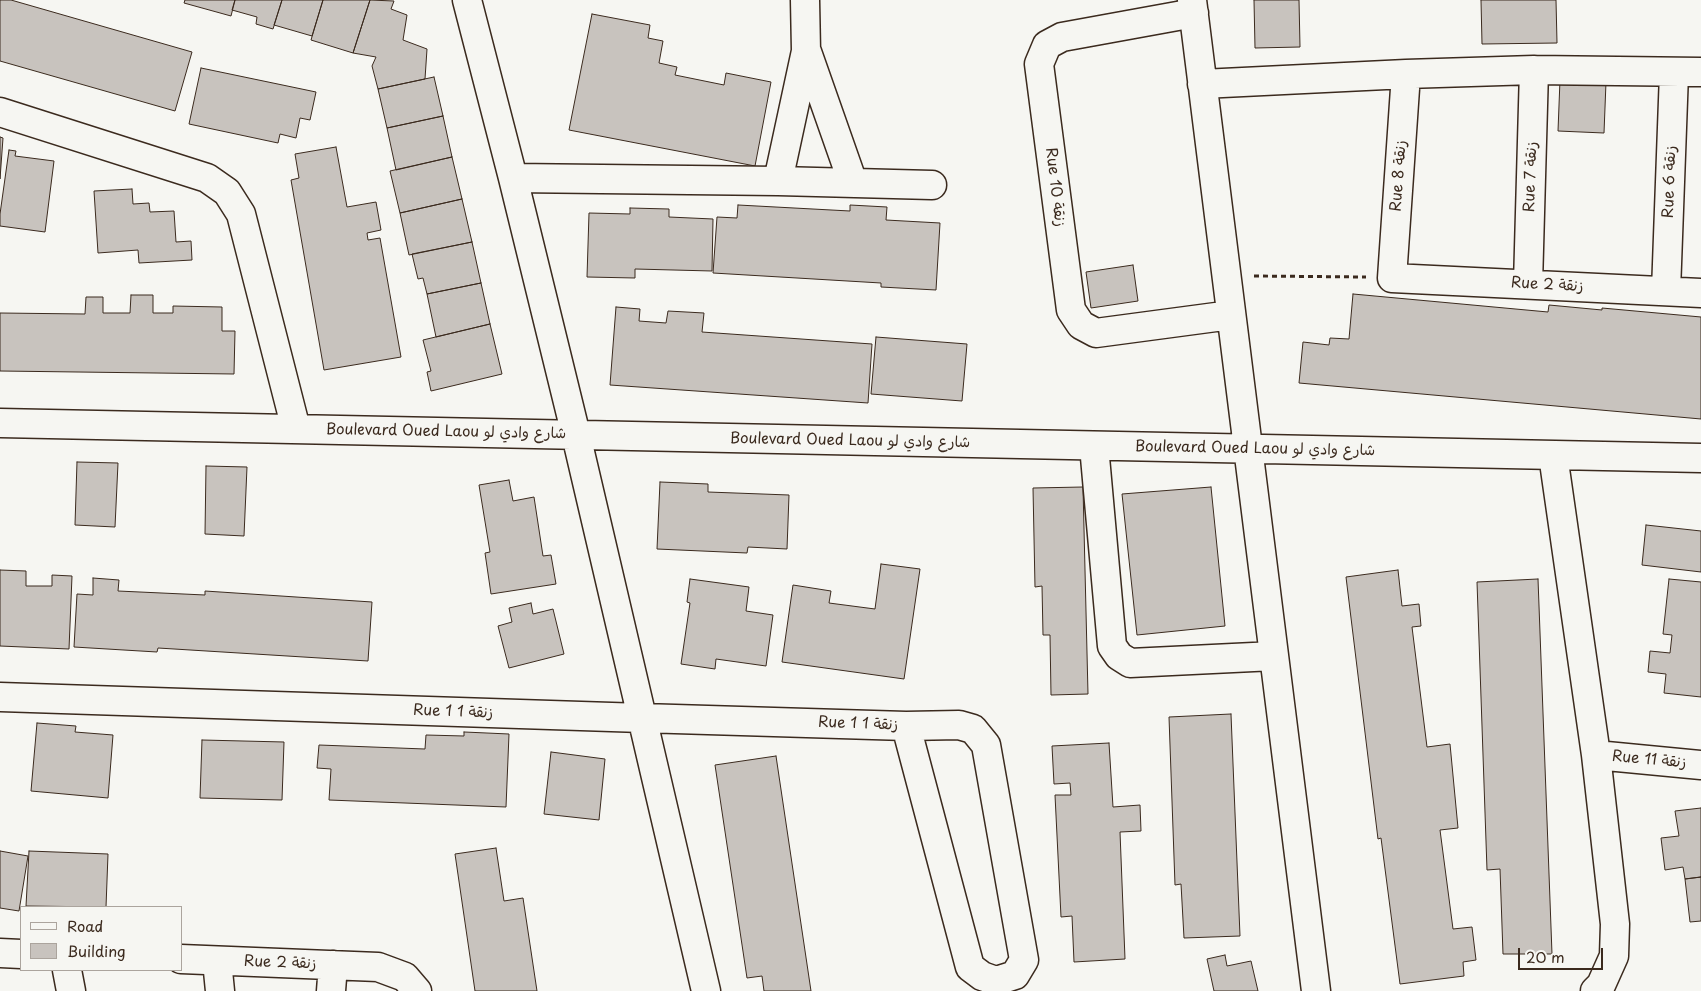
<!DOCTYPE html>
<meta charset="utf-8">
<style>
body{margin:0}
#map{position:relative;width:1701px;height:991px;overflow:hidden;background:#f6f6f2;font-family:"Playpen Sans",sans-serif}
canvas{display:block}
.legend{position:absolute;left:20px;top:906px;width:162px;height:65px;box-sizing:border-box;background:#f6f6f2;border:1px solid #aba49d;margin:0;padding:6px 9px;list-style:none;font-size:15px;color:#3b2a1e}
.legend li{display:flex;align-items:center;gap:10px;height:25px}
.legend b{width:25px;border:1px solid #aba49d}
.scale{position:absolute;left:1518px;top:948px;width:85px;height:22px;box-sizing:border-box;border:2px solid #3b2a1e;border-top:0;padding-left:6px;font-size:15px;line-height:18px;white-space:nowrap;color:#3b2a1e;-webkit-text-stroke:4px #f6f6f2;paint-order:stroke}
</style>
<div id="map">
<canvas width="1701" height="991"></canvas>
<ul class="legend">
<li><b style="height:6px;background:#f6f6f2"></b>Road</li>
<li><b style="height:14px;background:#c8c3be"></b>Building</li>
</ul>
<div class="scale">20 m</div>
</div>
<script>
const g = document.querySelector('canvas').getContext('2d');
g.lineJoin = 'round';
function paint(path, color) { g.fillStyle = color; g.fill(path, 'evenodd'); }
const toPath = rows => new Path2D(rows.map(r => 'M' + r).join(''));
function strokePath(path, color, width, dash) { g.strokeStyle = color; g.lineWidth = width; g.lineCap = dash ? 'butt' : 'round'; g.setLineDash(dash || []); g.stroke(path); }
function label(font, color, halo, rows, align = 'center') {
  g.font = font + ' "Playpen Sans","Playpen Sans Arabic",sans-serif'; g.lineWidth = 4; g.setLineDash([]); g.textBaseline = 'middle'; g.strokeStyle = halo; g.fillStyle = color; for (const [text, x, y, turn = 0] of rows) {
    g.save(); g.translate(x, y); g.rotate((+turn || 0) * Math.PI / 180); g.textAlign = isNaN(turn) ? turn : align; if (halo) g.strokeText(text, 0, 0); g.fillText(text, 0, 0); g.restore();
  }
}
const building = toPath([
 [0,0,11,0,192,52,175,111,0,61,0,0],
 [185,0,235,0,231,16,184,3,185,0],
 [235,0,282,0,273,29,256,24,257,17,232,10,235,0],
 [282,0,323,0,312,36,274,25,282,0],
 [323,0,370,0,353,53,311,40,323,0],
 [370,0,394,1,391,9,407,15,403,40,427,49,425,79,378,89,372,66,376,57,353,53,370,0],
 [1254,0,1299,0,1300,47,1255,48,1254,0],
 [1481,0,1556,0,1557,43,1482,44,1481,0],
 [592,14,650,25,648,38,663,41,659,63,677,67,675,75,724,85,726,73,771,82,755,166,569,130,592,14],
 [201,68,316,92,310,120,300,118,296,138,280,134,278,143,189,124,201,68],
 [434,77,443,116,387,128,378,89,434,77],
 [1560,80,1606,82,1604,133,1558,131,1560,80],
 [443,116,452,157,396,170,387,128,443,116],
 [0,137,3,138,0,179,0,137],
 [336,147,347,207,376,202,381,230,367,233,368,240,380,238,401,357,324,370,291,180,299,178,295,154,336,147],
 [9,150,16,151,15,156,54,161,45,232,0,226,0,214,9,150],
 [452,157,462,199,400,213,390,171,452,157],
 [132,189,133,204,149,203,150,212,174,211,176,242,191,241,192,260,139,263,138,250,98,253,94,191,132,189],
 [462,199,472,242,409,255,400,213,462,199],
 [738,205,850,211,850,205,887,207,886,220,940,223,936,290,881,287,881,283,713,273,717,217,737,218,738,205],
 [630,208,669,209,669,217,713,219,712,271,635,269,635,278,587,277,589,213,630,214,630,208],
 [472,242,481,283,427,294,423,278,418,279,412,254,472,242],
 [1133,265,1138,301,1091,308,1086,272,1133,265],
 [481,283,490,324,436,337,427,294,481,283],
 [1353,294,1548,312,1549,305,1602,310,1602,308,1701,317,1701,419,1299,383,1303,342,1329,345,1330,338,1349,339,1353,294],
 [131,295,153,295,153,313,173,313,173,306,222,307,222,331,235,331,234,374,0,371,0,313,85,314,86,297,103,297,103,313,130,313,131,295],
 [616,307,640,309,639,321,666,323,668,311,704,313,702,332,872,344,868,403,610,385,616,307],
 [490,324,502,374,431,391,427,372,431,371,423,340,490,324],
 [876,337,967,344,962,401,871,394,876,337],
 [77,462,118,463,115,527,75,525,77,462],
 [206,466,247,467,244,536,205,534,206,466],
 [509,480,513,501,534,497,543,556,551,555,556,584,491,594,485,553,490,552,479,485,509,480],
 [660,482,708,484,708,492,789,495,787,549,748,547,747,553,657,549,660,482],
 [1083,487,1088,694,1051,695,1050,635,1043,635,1042,586,1035,587,1033,488,1083,487],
 [1211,487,1225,626,1137,635,1122,494,1211,487],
 [1646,525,1701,531,1701,572,1642,565,1646,525],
 [881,564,920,569,904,679,782,662,793,585,831,591,829,603,875,609,881,564],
 [0,570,26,571,26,586,52,586,52,575,72,576,69,649,0,646,0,570],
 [1398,570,1402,606,1419,604,1421,626,1412,627,1427,747,1450,744,1458,828,1440,830,1453,929,1472,927,1476,960,1463,962,1464,976,1400,984,1381,838,1378,839,1346,577,1398,570],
 [93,578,119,580,118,591,205,595,205,591,372,602,368,661,158,648,157,652,74,647,77,594,93,595,93,578],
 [690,579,749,587,746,611,773,615,766,666,716,659,715,669,681,664,690,603,687,602,690,579],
 [1538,579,1552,954,1503,954,1500,869,1487,870,1477,582,1538,579],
 [1669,579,1701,582,1701,697,1664,693,1666,674,1648,672,1650,651,1670,653,1672,635,1663,634,1669,579],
 [531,603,533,614,553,609,564,654,509,668,498,626,512,622,509,608,531,603],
 [1231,714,1240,936,1184,938,1181,884,1175,885,1169,717,1231,714],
 [37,723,76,726,75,732,113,735,108,798,31,791,37,723],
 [464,732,509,734,506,807,329,800,331,769,317,768,319,745,425,749,426,735,464,736,464,732],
 [202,740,284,742,282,800,200,798,202,740],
 [1109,743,1113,807,1140,805,1141,831,1120,832,1125,959,1074,962,1072,916,1061,917,1055,795,1071,795,1070,783,1054,784,1052,746,1109,743],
 [551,752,605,759,599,820,544,814,551,752],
 [776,756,811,991,764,991,762,976,747,978,715,765,776,756],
 [1701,808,1701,877,1685,879,1683,867,1665,870,1661,838,1679,836,1675,811,1701,808],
 [496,848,504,901,523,898,537,991,475,991,455,854,496,848],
 [0,851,28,856,19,911,0,908,0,851],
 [29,851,108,854,106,907,26,906,29,851],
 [1701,877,1701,921,1690,922,1685,879,1701,877],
 [1225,955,1227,966,1251,961,1258,991,1214,991,1207,959,1225,955]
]);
paint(building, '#c8c3be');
strokePath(building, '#3b2a1e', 1);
const minor = toPath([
 [467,0,513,178,576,435,706,991],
 [1192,0,1316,991],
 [1194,13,1062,37,1047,45,1039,64,1071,310,1081,325,1096,333,1231,315],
 [807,52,853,183],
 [1406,74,1392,278,1701,293],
 [1202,84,1406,74,1534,70,1701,72],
 [0,112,207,178,227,192,241,214,296,429],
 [513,178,778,181,932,185],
 [778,181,806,51,805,0],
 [1528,284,1534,70],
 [1666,291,1674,73],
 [0,423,1701,458],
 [1094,446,1112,646,1119,656,1130,663,1274,656],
 [1553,455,1596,755,1615,924,1614,956,1601,985,1595,991],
 [0,697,642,718,906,726,959,725,973,729,986,745,1024,960,1015,975,996,981,982,976,970,967,906,726],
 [1596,755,1701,765],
 [0,953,21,954],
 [181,959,378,967,405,977,417,991],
 [217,961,220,991],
 [67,970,71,991],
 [331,991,333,965]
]);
strokePath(minor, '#3b2a1e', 31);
strokePath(toPath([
 [1254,276,1366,277]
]), '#3b2a1e', 3, [5, 4]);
strokePath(minor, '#f6f6f2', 28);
label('15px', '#3b2a1e', '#f6f6f2', [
 ["Rue 8 زنقة",1399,176,-86],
 ["Rue 7 زنقة",1531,177,-88],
 ["Rue 6 زنقة",1670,182,-88],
 ["Rue 10 زنقة",1055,187,83],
 ["Rue 2 زنقة",1547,285,3],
 ["Boulevard Oued Laou شارع وادي لو",446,432,1],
 ["Boulevard Oued Laou شارع وادي لو",850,441,1],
 ["Boulevard Oued Laou شارع وادي لو",1255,449,1],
 ["Rue 1 زنقة 1",453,712,2],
 ["Rue 1 زنقة 1",858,724,2],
 ["Rue 11 زنقة",1649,760,5],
 ["Rue 2 زنقة",280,963,2]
]);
</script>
